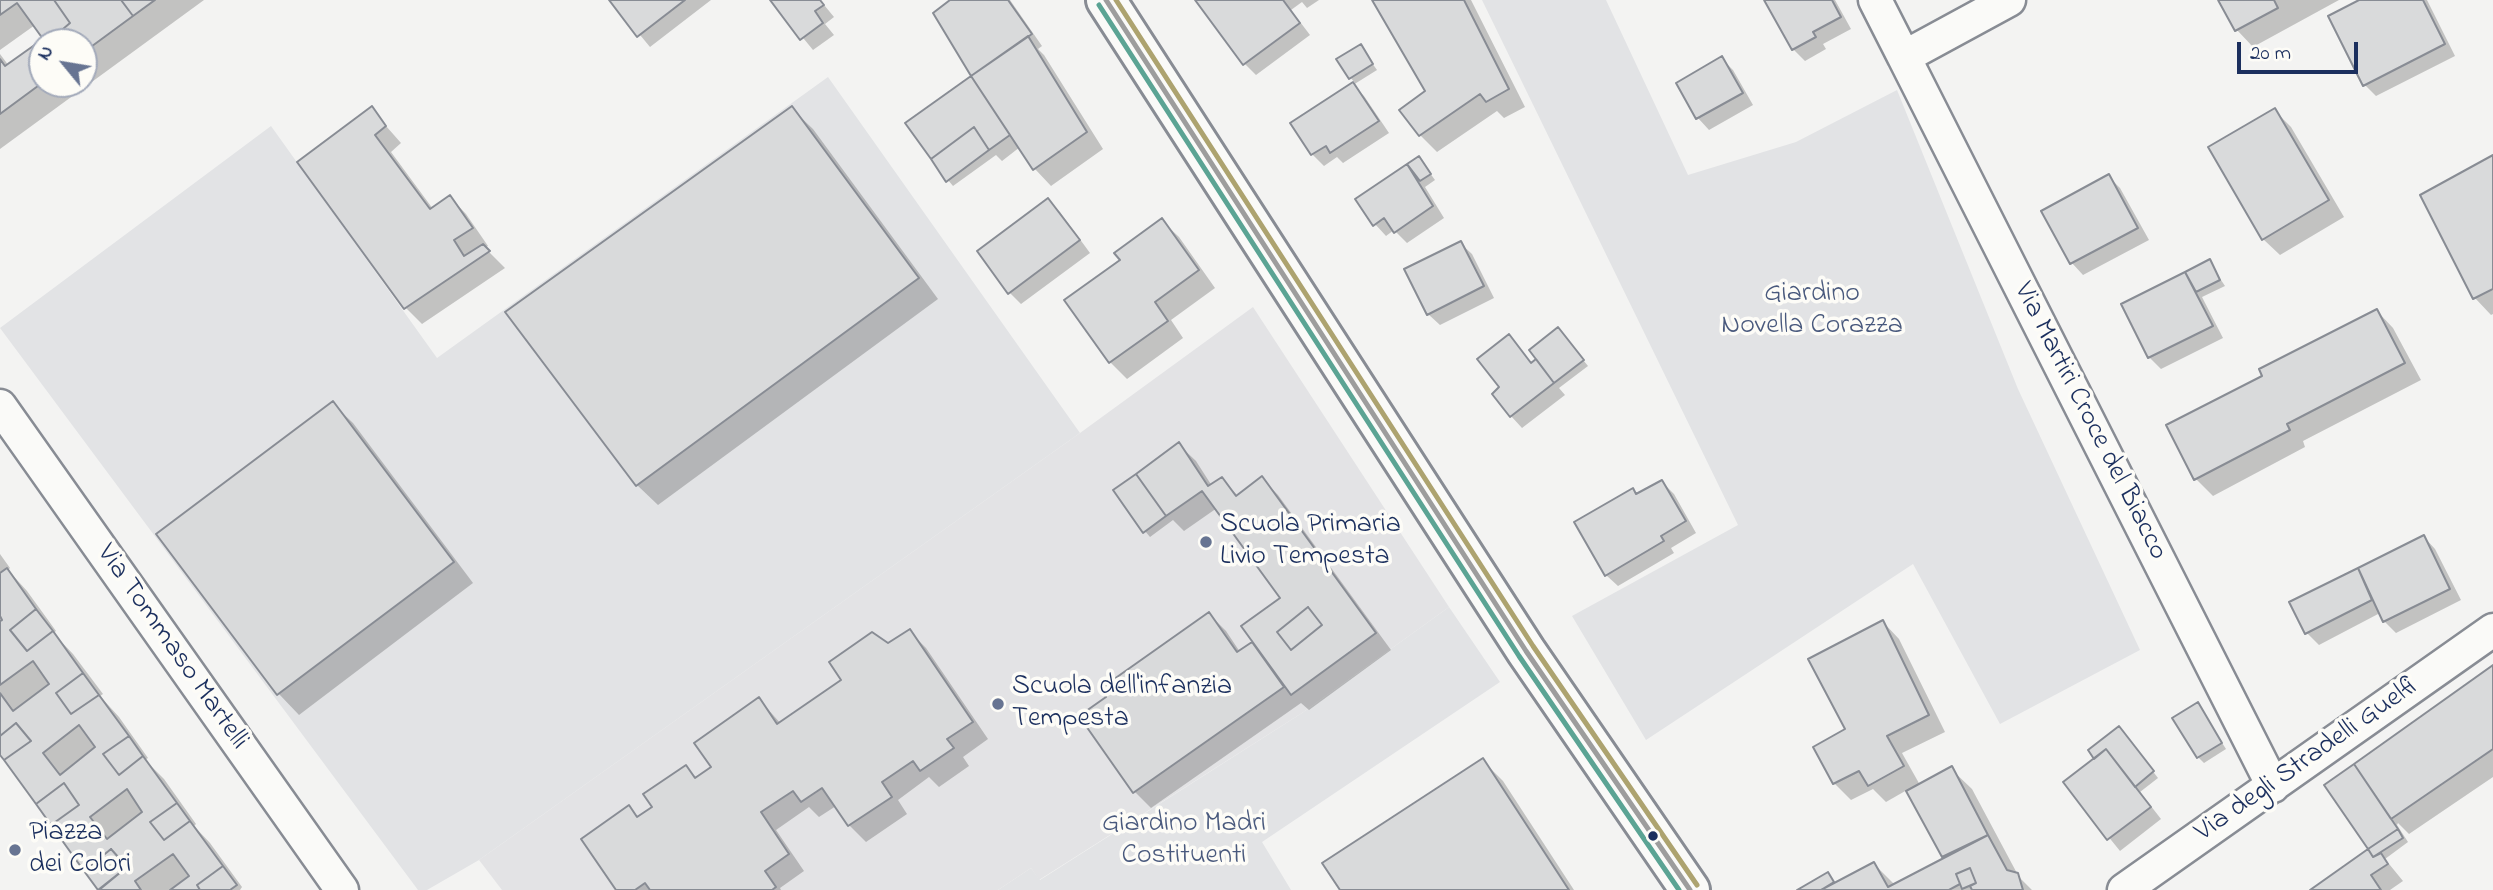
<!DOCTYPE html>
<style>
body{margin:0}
#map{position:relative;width:2493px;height:890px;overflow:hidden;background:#f3f3f2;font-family:"Indie Flower",sans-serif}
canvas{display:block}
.north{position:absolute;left:28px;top:28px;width:70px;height:70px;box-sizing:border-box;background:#fdfcf7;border:2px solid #a3aaba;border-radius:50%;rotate:300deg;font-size:19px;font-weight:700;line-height:28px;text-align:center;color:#1b2f5e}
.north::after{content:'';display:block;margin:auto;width:24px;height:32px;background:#677492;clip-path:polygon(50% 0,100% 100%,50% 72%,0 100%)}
.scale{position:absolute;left:2237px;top:42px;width:121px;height:32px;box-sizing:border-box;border:4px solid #1b2f5e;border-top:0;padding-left:9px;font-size:21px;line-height:24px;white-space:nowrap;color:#1b2f5e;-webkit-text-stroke:5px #fdfcf7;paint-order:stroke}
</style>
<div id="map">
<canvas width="2493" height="890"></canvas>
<div class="north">N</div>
<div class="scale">20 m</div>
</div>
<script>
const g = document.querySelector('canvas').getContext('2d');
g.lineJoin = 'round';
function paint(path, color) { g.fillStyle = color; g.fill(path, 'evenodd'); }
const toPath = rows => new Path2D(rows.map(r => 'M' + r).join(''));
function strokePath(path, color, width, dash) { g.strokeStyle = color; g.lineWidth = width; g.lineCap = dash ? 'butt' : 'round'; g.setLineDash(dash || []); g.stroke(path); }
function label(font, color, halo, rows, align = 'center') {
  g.font = font + ' "Indie Flower",sans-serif'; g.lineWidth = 7; g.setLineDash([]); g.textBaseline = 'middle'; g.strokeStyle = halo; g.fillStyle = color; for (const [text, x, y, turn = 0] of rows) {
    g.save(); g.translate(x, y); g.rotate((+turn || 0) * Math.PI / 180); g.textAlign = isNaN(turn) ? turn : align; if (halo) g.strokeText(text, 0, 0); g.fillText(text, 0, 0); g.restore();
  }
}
paint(toPath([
 [1253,307,1449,607,1302,713,1039,880,1031,868,998,890,502,890,479,860,1080,433]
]), '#e3e3e5');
paint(toPath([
 [1482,0,1606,0,1688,175,1796,142,1897,90,2018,389,2140,650,2000,724,1913,564,1646,740,1572,616,1738,525],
 [828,77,1080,433,479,860,427,890,418,890,0,328,271,126,437,358],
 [1449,607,1500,682,1262,842,1291,890,998,890,1031,868,1040,880,1302,713]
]), '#e2e3e5');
paint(toPath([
 [0,0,204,0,0,149,0,54,9,66,42,42,42,84,84,84,84,42,42,42,46,39,35,25,0,50],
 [611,0,711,0,650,47],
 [772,0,820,0,834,17,825,24,834,35,813,50],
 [953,0,1010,0,1042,46,1038,49,1044,55,1103,149,1051,186,1035,169,1020,147,1002,161,996,155,953,186,948,180,973,77],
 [1197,0,1319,0,1307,8,1302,2,1291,10,1310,35,1256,75,1244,63],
 [1374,0,1471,0,1525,107,1504,118,1497,111,1437,152,1420,135,1428,92],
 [1766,0,1835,0,1851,29,1823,44,1826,49,1805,61,1793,49],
 [2220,0,2339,0,2253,47,2237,30],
 [2363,0,2427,0,2455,56,2376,96,2364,84],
 [1360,46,1377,70,1353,85,1364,96,1389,133,1343,163,1337,157,1324,166,1312,154,1293,123,1355,83,1350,77],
 [1722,59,1733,70,1753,105,1709,130,1698,118,1678,84],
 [371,109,401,143,391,152,433,209,450,197,466,214,488,246,485,248,505,268,422,324,406,308,299,162],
 [792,109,813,129,938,299,658,505,637,485],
 [2274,110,2291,127,2344,217,2280,255,2263,239],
 [2493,157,2493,314,2491,315,2475,298,2422,196],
 [1419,158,1435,180,1425,187,1444,218,1407,243,1394,230,1386,236,1375,224,1358,199],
 [2108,176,2120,188,2149,240,2083,275,2072,263,2043,211],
 [1048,200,1060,212,1090,253,1021,304,1009,292],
 [1162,221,1179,237,1215,288,1171,320,1183,338,1127,379,1110,362,1122,260],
 [1460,243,1472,254,1494,298,1440,325,1428,314],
 [2209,262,2225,286,2202,297,2223,338,2161,369,2149,357,2123,305],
 [2377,311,2393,328,2421,380,2303,441,2305,447,2213,496,2196,479,2168,426,2264,376],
 [1563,335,1588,366,1559,388,1565,395,1522,428,1511,416,1501,388,1509,337,1532,364],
 [332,403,353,423,473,583,299,715,279,694,158,534],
 [1179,445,1196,461,1212,486,1222,479,1238,496,1262,479,1278,495,1391,650,1309,710,1301,703,1151,808,1135,792,1109,698,1209,614,1226,631,1240,652,1254,642,1282,599,1217,508,1184,531,1173,520,1150,537,1145,531],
 [1662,482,1674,494,1696,533,1671,548,1674,553,1618,586,1606,575,1633,490,1638,496],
 [2424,537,2435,549,2461,600,2396,633,2384,621,2380,613,2319,645,2307,633,2292,603],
 [0,554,10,568,8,570,27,591,56,631,53,633,73,654,103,694,100,696,119,717,148,758,145,760,164,779,196,824,194,826,210,843,242,887,240,890,100,890,0,752],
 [1883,622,1899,639,1945,732,1902,753,1920,785,1951,769,1972,789,2019,877,2032,890,1800,890,1828,875,1836,883,1874,864,1895,885,1944,858,1907,790,1886,802,1873,789,1851,800,1834,783,1816,748,1847,730],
 [909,631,926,648,988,739,963,757,969,766,939,787,929,777,898,800,907,814,866,842,849,825,836,806,819,817,809,807,776,830,804,871,780,888,781,890,618,890,628,808,639,818,654,807,685,767,697,778,713,767,759,699,781,724],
 [2493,668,2493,777,2409,834,2398,823,2397,825,2408,842,2385,859,2403,881,2390,890,2312,890,2371,849],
 [2198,705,2226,749,2204,763,2198,757],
 [2124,734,2158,778,2140,792,2161,819,2120,851,2065,783],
 [1482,760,1503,781,1574,890,1342,890]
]), '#0003');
const building = toPath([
 [0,0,54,0,70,23,63,29,73,42,42,42,42,83,0,114,0,59,5,66,43,39,17,3,0,15,0,0],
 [54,0,121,0,133,16,84,52,84,42,73,42,63,29,70,23,54,0],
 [121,0,155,0,133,16,121,0],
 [609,0,685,0,637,37,609,0],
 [770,0,820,0,824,5,815,11,823,23,800,40,770,0],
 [950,0,1008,0,1032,34,971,76,933,13,950,0],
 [1195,0,1283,0,1300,23,1243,65,1195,0],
 [1372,0,1464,0,1509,89,1486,102,1480,94,1419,136,1399,110,1425,91,1372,0],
 [1764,0,1832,0,1841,17,1813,32,1816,37,1792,50,1764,0],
 [2218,0,2274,0,2278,8,2235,31,2218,0],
 [2359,0,2423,0,2445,44,2363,86,2328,16,2359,0],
 [1028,36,1087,132,1033,170,971,76,1028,36],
 [1361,44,1373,64,1349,79,1336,59,1361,44],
 [1722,56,1743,93,1696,119,1676,83,1722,56],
 [971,76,1010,135,989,150,974,127,931,159,905,123,971,76],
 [1353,82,1379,121,1330,153,1326,146,1311,155,1290,123,1353,82],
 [372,106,386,126,375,135,430,209,450,195,473,228,454,240,464,256,483,244,490,251,404,309,297,162,372,106],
 [792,106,919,278,636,486,505,312,792,106],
 [2275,108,2329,200,2262,240,2208,147,2275,108],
 [974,127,989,150,946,182,931,159,974,127],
 [2493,155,2493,289,2473,299,2420,195,2493,155],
 [1419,156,1431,174,1420,181,1407,164,1419,156],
 [1407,164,1433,206,1394,233,1384,218,1373,226,1355,199,1407,164],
 [2109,174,2138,228,2070,264,2041,211,2109,174],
 [1048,198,1080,240,1008,294,977,251,1048,198],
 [1162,218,1199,270,1155,302,1168,321,1109,363,1064,300,1120,260,1114,253,1162,218],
 [1461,241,1484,286,1427,315,1404,269,1461,241],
 [2210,259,2220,280,2196,292,2185,272,2210,259],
 [2185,272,2213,326,2148,358,2121,304,2185,272],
 [2377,309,2405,363,2287,424,2290,430,2194,480,2166,425,2262,376,2259,369,2377,309],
 [1558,327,1584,360,1554,383,1529,350,1558,327],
 [1509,334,1531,363,1536,359,1554,383,1510,417,1492,394,1499,387,1477,359,1509,334],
 [333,401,454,562,277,695,156,534,333,401],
 [1179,442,1208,486,1222,477,1236,496,1262,476,1376,633,1291,695,1241,626,1280,598,1202,491,1166,516,1136,474,1179,442],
 [1308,607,1322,625,1291,650,1277,632,1308,607],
 [1136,474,1166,516,1143,533,1113,490,1136,474],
 [1662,480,1686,521,1661,536,1664,541,1605,576,1574,522,1633,488,1636,494,1662,480],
 [2424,535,2450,589,2383,622,2358,568,2424,535],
 [7,568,36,609,10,630,27,651,53,631,83,673,56,693,71,714,99,695,129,736,103,754,119,775,143,756,177,803,150,822,164,840,190,821,223,866,197,885,200,890,170,890,189,876,173,854,135,881,141,890,99,890,127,867,111,849,84,871,51,825,79,805,64,783,36,804,4,760,31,741,16,723,0,736,0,693,13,711,49,684,33,661,0,685,0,621,2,620,0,616,0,573,7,568],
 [79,725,95,747,60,775,43,753,79,725],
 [127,789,142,812,107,839,90,817,127,789],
 [2358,568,2372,600,2305,634,2289,602,2358,568],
 [1308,607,1322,625,1291,650,1277,632,1308,607],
 [36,609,53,631,27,651,10,630,36,609],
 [1209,612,1237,652,1252,642,1284,687,1133,793,1079,716,1106,697,1100,689,1209,612],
 [1883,620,1929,715,1887,736,1904,766,1868,786,1859,771,1833,784,1813,747,1845,729,1808,659,1883,620],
 [910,629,973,722,947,739,954,748,920,771,913,761,882,782,892,797,848,826,822,788,801,802,793,791,761,812,789,854,765,871,776,887,772,890,650,890,645,883,635,890,616,890,581,839,629,805,637,817,652,807,643,794,686,765,695,778,711,767,694,743,759,697,777,724,841,680,829,662,872,632,888,643,910,629],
 [2493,665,2493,749,2391,819,2354,764,2493,665],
 [83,673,99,695,71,714,56,693,83,673],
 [2198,702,2222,743,2197,758,2172,718,2198,702],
 [16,723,31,741,4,760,0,755,0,736,16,723],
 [2119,726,2154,771,2135,787,2106,749,2094,759,2088,750,2119,726],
 [129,736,143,756,119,775,103,754,129,736],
 [2106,749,2151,807,2107,840,2063,782,2106,749],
 [1483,758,1569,890,1340,890,1322,863,1483,758],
 [2354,764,2398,829,2368,849,2324,785,2354,764],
 [1952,766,1988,835,1942,857,1906,791,1952,766],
 [64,783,79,805,51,825,36,804,64,783],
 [177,803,190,821,164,840,150,822,177,803],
 [2398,829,2403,838,2373,857,2368,849,2398,829],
 [1988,835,2007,870,2018,873,2023,890,1972,890,1970,886,1976,883,1970,868,1956,874,1960,884,1949,890,1821,890,1874,862,1888,887,1988,835],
 [111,849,127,867,98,890,84,871,111,849],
 [2368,849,2373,857,2381,853,2388,864,2371,875,2381,890,2310,890,2368,849],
 [223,866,237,885,230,890,200,890,197,885,223,866],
 [1970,868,1976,883,1962,889,1956,874,1970,868],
 [1828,872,1834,882,1821,890,1797,890,1828,872]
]);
paint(building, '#d9dadb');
strokePath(building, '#888c94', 2);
const street = toPath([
 [1875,0,1904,57],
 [2009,0,1904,57,2273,786],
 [0,406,342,890],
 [2124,890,2493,630]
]);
const secondary = toPath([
 [1106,0,1526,651,1690,890]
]);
strokePath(street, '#888c94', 37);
strokePath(secondary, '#888c94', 44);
strokePath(street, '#fafaf8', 32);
strokePath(secondary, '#fafaf8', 38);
strokePath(toPath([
 [1106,0,1526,651,1690,890]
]), '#9d9d9d', 5);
strokePath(toPath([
 [1099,5,1519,656,1679,890]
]), '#5ba494', 5);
strokePath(toPath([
 [1116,0,1533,646,1697,885]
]), '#ada36f', 5);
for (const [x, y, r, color] of [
 [1206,542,7,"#677492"],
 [998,704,7,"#677492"],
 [1653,836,6,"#1b2f5e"],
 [15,850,7,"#677492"]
]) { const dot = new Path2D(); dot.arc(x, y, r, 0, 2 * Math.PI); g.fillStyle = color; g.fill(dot); strokePath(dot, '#fdfcf7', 2.5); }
label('28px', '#49597d', '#fdfcf7', [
 ["Giardino",1812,295],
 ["Novella Corazza",1812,327],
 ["Giardino Madri",1184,825],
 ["Costituenti",1184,857]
]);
label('28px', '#1b2f5e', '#fdfcf7', [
 ["Via Martiri Croce del Biacco",2089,422,63],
 ["Via Tommaso Martelli",171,648,55],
 ["Via degli Stradelli Guelfi",2309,760,-35]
]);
label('28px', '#1b2f5e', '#fdfcf7', [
 ["Scuola Primaria",1220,526],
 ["Livio Tempesta",1220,558],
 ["Scuola dell'infanzia",1012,688],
 ["Tempesta",1012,720],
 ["Piazza",29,834],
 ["dei Colori",29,866]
], 'left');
</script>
